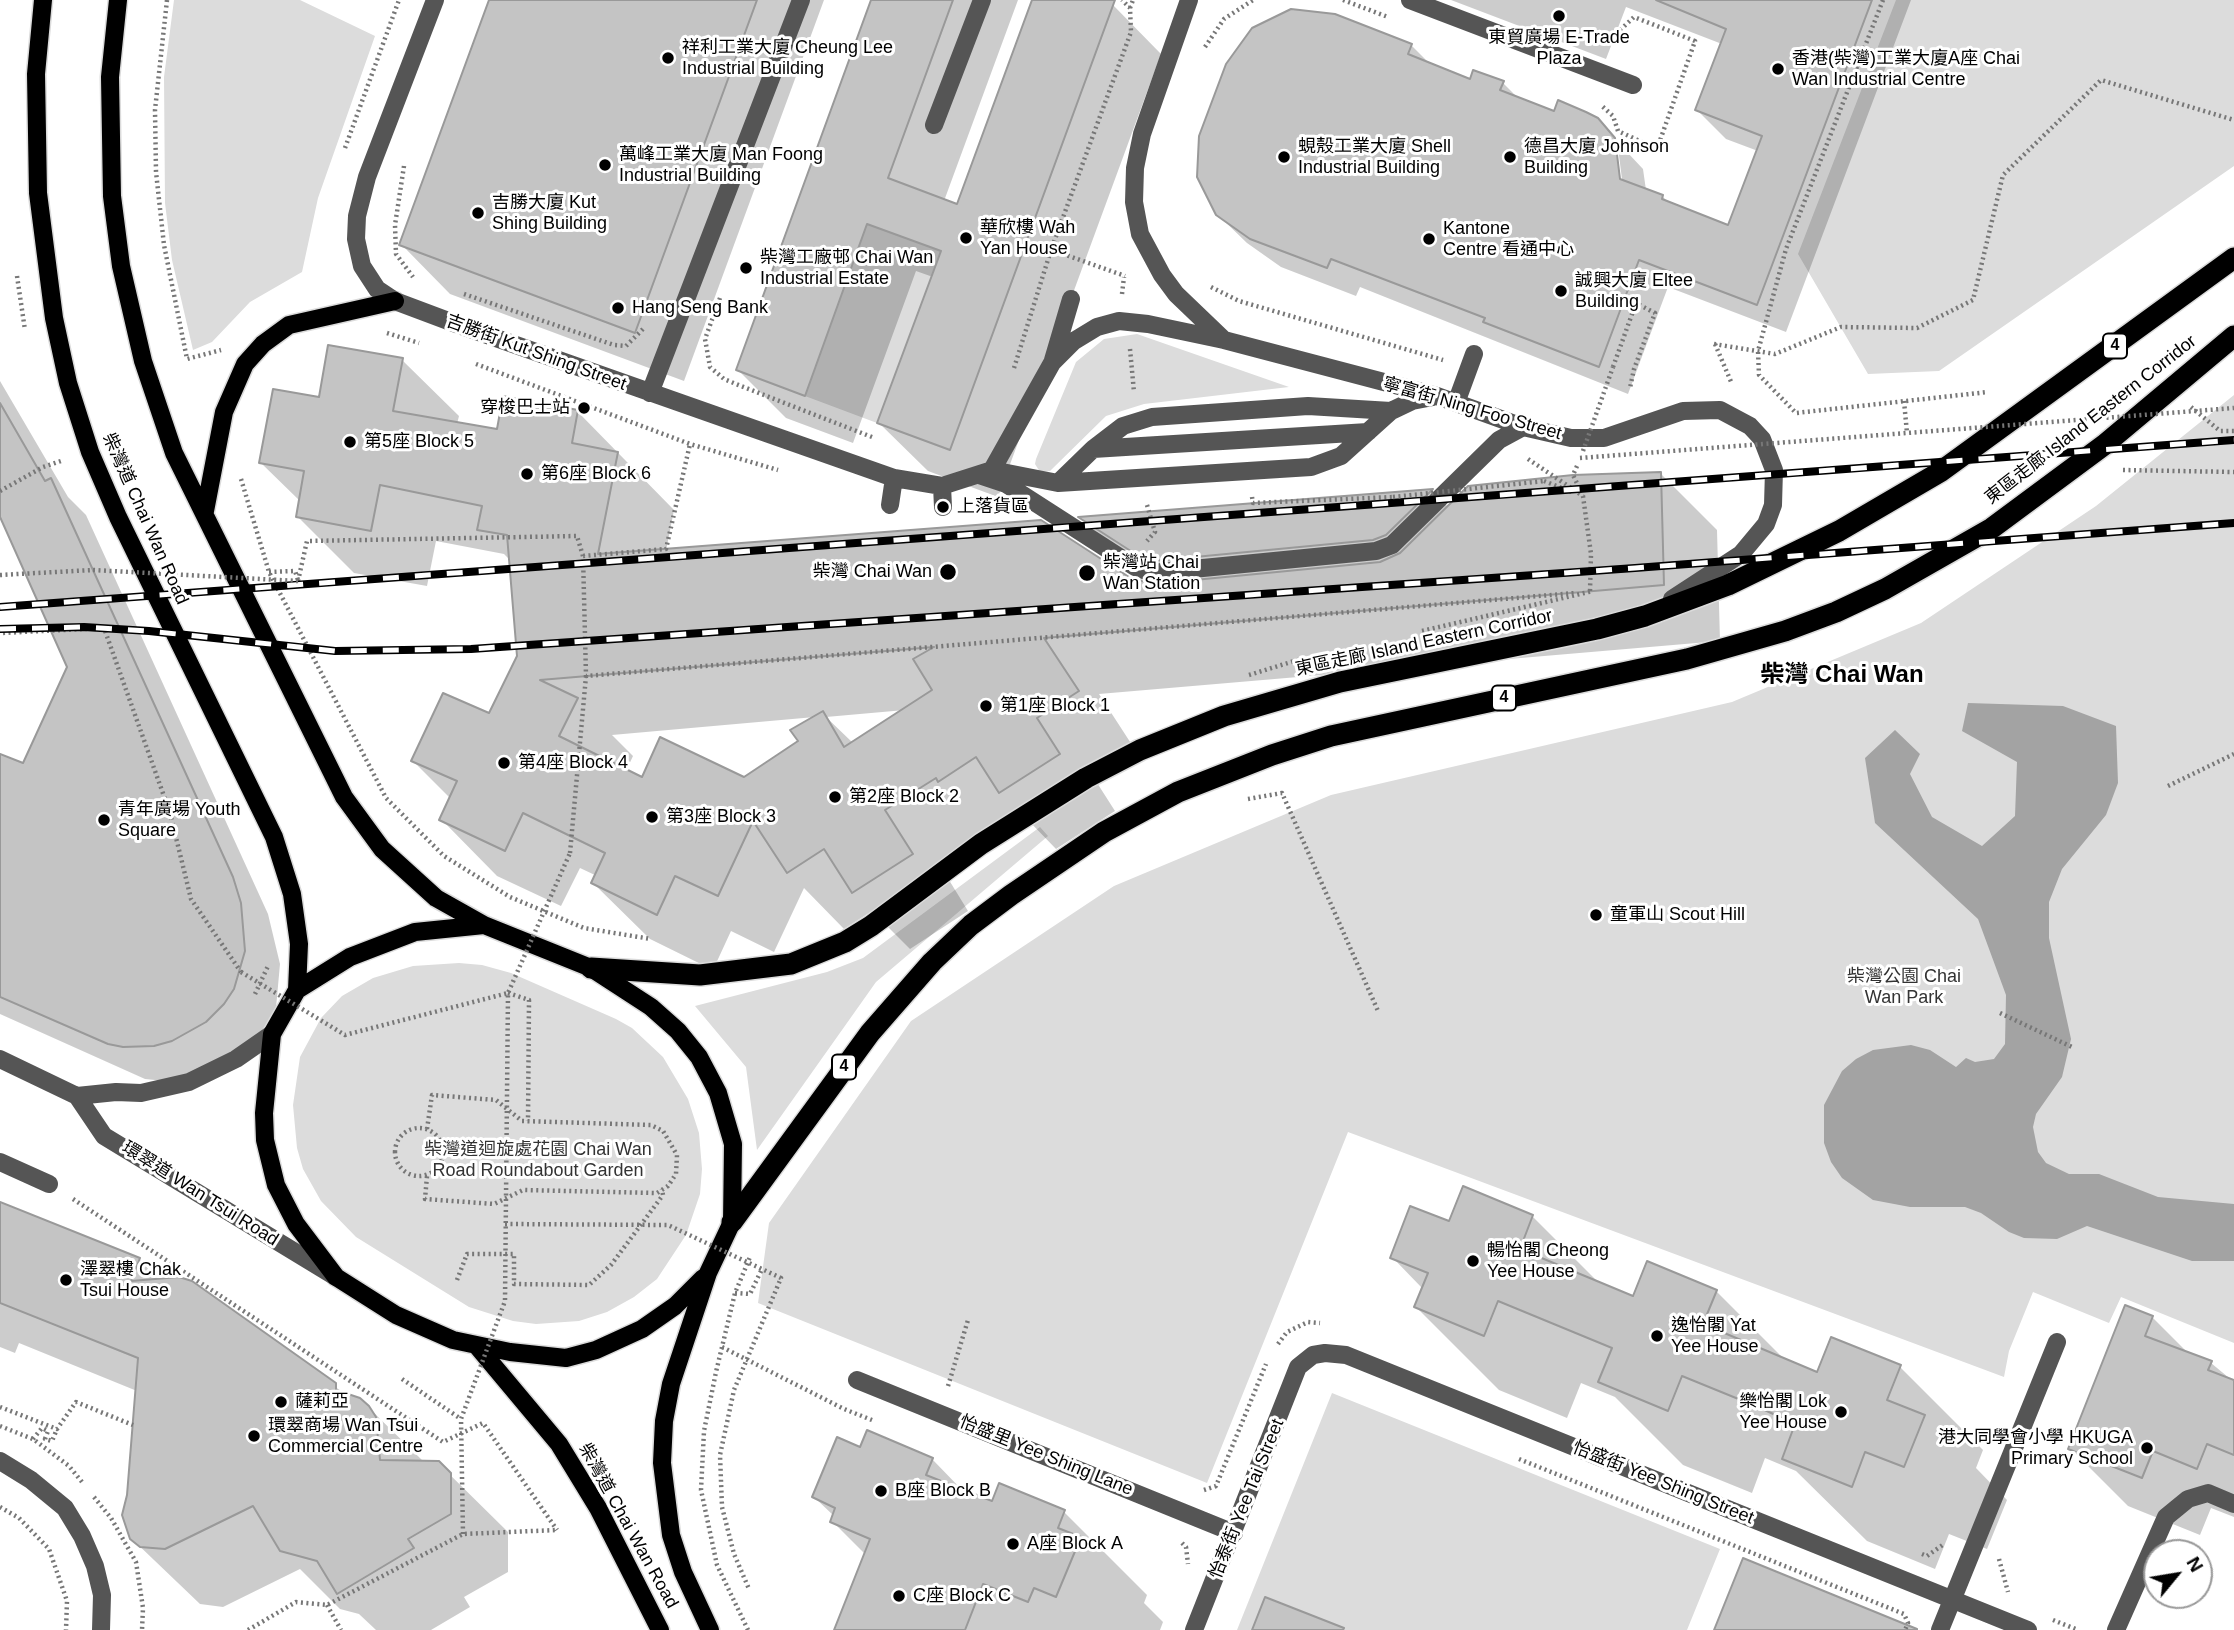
<!DOCTYPE html>
<meta charset="utf-8">
<style>
body{margin:0}
#map{position:relative;width:2234px;height:1630px;overflow:hidden;background:#fff;font-family:Arial,sans-serif}
canvas{display:block}
.north{position:absolute;left:2143px;top:1539px;width:70px;height:70px;box-sizing:border-box;background:#fff;border:2px solid #999;border-radius:50%;rotate:60deg;font-size:19px;font-weight:700;line-height:28px;text-align:center;color:#000}
.north::after{content:'';display:block;margin:auto;width:24px;height:32px;background:#000;clip-path:polygon(50% 0,100% 100%,50% 72%,0 100%)}
</style>
<div id="map">
<canvas width="2234" height="1630"></canvas>
<div class="north">N</div>
</div>
<script>
const g = document.querySelector('canvas').getContext('2d');
g.lineJoin = 'round';
function paint(path, color) { g.fillStyle = color; g.fill(path, 'evenodd'); }
const toPath = rows => new Path2D(rows.map(r => 'M' + r).join(''));
function strokePath(path, color, width, dash) { g.strokeStyle = color; g.lineWidth = width; g.lineCap = dash ? 'butt' : 'round'; g.setLineDash(dash || []); g.stroke(path); }
function label(font, color, halo, rows, align = 'center') {
  g.font = font + ' Arial,"Noto Sans TC",sans-serif'; g.lineWidth = 6; g.setLineDash([]); g.textBaseline = 'middle'; g.strokeStyle = halo; g.fillStyle = color; for (const [text, x, y, turn = 0] of rows) {
    g.save(); g.translate(x, y); g.rotate((+turn || 0) * Math.PI / 180); g.textAlign = isNaN(turn) ? turn : align; if (halo) g.strokeText(text, 0, 0); g.fillText(text, 0, 0); g.restore();
  }
}
paint(toPath([
 [174,0,300,0,375,36,318,198,302,272,250,302,212,342,193,350,172,260,165,203,164,77],
 [1896,0,2234,0,2234,166,1939,371,1868,374,1798,254],
 [867,224,941,251,877,423,805,396],
 [1137,334,1289,387,1144,404,1106,416,1050,471,1040,472,1035,464,1036,459,1076,362,1104,339],
 [2234,395,2234,1343,2121,1297,2109,1323,2033,1292,2009,1351,2004,1377,1348,1132,1207,1483,758,1303,769,1223,911,1021,1114,886,1331,795,1732,702,1921,623,2096,506],
 [1040,827,1048,836,876,982,757,1150,746,1067,695,1006,827,972,863,958],
 [459,963,482,965,511,973,616,1019,632,1028,663,1057,688,1099,699,1133,702,1169,700,1194,686,1235,657,1279,634,1297,607,1312,579,1321,536,1324,513,1321,469,1307,356,1237,321,1201,303,1169,297,1148,293,1105,300,1057,321,1018,342,996,373,978,413,966],
 [1332,1393,1720,1549,1687,1630,1237,1630]
]), '#dcdcdc');
paint(toPath([
 [1968,703,2063,706,2116,726,2118,783,2106,815,2062,869,2049,902,2049,938,2071,1039,2062,1077,2036,1114,2033,1127,2038,1152,2046,1163,2069,1174,2099,1174,2158,1197,2234,1204,2234,1261,2192,1261,2087,1226,2057,1239,2024,1238,2009,1232,1981,1213,1965,1207,1910,1207,1873,1200,1842,1178,1831,1162,1824,1143,1824,1105,1842,1071,1856,1059,1873,1050,1911,1045,1930,1050,1956,1067,1966,1058,1975,1062,1994,1059,2005,1044,2006,995,1978,919,1875,823,1865,758,1895,730,1920,754,1910,774,1932,817,1982,846,2015,816,2017,762,1962,731]
]), '#a3a3a3');
paint(toPath([
 [491,0,824,0,684,381,450,294,401,244],
 [873,0,1018,0,944,201,958,206,1034,0,1098,0,1113,5,1161,54,998,497,928,471,879,423,933,277,916,271,853,443,786,418,738,370],
 [1451,0,1911,0,1786,332,1668,287,1628,394,1360,287,1356,296,1281,267,1247,243,1217,214,1411,45,1431,65,1472,81,1503,83,1519,99,1555,113,1597,120,1643,169,1646,190,1662,196,1671,205,1730,228,1758,151,1726,139,1697,110,1722,44,1626,7,1606,59],
 [1613,140,1617,140,1623,187,1620,188],
 [402,360,459,416,457,424,498,431,578,412,674,510,666,551,1128,578,1153,586,1167,585,1115,551,1082,518,1432,491,1449,508,1660,473,1717,530,1720,641,1099,694,1134,748,1092,775,1115,811,1056,849,1026,818,941,867,968,911,910,949,872,911,844,929,804,888,774,952,731,931,713,970,650,939,593,883,597,876,580,868,561,906,497,876,441,819,451,799,413,761,490,715,519,656,511,561,504,554,436,541,427,586,354,573,298,517,301,502,261,463,320,399],
 [905,710,853,743,826,717],
 [815,717,800,742,744,779,643,779,626,771,633,756,612,735],
 [0,381,68,497,86,515,268,914,280,964,276,1008,268,1024,250,1049,175,1082,145,1079,0,1014,0,756,24,765,69,667,0,513],
 [0,1205,139,1259,160,1281,368,1407,424,1462,438,1463,508,1532,508,1572,464,1597,470,1607,431,1630,376,1630,359,1614,340,1609,300,1569,223,1607,200,1604,131,1538,129,1495,137,1391,19,1343,15,1353,0,1347],
 [1532,1216,1600,1284,1634,1298,1716,1291,1785,1360,1818,1374,1900,1367,1983,1450,1976,1468,2007,1500,1987,1549,1949,1534,1935,1569,1867,1541,1796,1471,1765,1458,1752,1493,1683,1465,1615,1397,1581,1383,1567,1418,1499,1390,1416,1307,1423,1289,1392,1257,1450,1224],
 [2152,1317,2189,1354,2211,1363,2234,1382,2234,1517,2211,1508,2200,1535,2128,1506,2070,1448],
 [861,1449,932,1459,964,1492,993,1503,1064,1512,1147,1595,1144,1603,1163,1622,1160,1630,838,1630,866,1555,832,1521,834,1516,814,1497]
]), '#0003');
const building = toPath([
 [489,0,757,0,635,333,399,245,489,0],
 [871,0,953,0,888,178,957,204,1032,0,1115,0,950,450,877,423,941,251,867,224,805,396,736,370,871,0],
 [1656,0,1872,0,1757,305,1639,260,1599,367,1483,322,1485,318,1331,259,1327,268,1250,239,1216,215,1197,177,1199,136,1226,64,1252,28,1291,9,1335,14,1412,44,1408,54,1470,79,1473,70,1504,81,1500,90,1554,111,1558,100,1586,112,1598,118,1615,138,1620,179,1663,195,1662,199,1728,225,1762,136,1695,110,1726,29,1656,0],
 [328,345,403,358,393,411,497,429,503,396,578,410,572,443,618,452,598,554,1041,520,1129,577,1153,584,1380,562,1400,553,1468,486,1573,475,1661,472,1664,585,1044,638,1079,691,1037,718,1060,754,999,793,976,757,938,782,936,778,885,810,913,854,852,893,824,849,787,873,753,821,718,896,675,876,657,915,591,883,605,853,523,813,505,851,439,820,457,781,411,761,443,693,489,713,517,656,507,535,477,530,482,506,380,485,371,531,296,517,304,471,259,463,273,389,319,397,328,345],
 [934,647,913,659,932,690,844,747,823,711,790,730,798,741,744,777,660,737,642,777,559,736,578,698,540,680,934,647],
 [0,403,45,481,51,478,233,877,241,903,245,951,234,989,224,1004,206,1022,172,1041,154,1046,123,1047,108,1044,0,997,0,754,23,763,67,667,0,517,0,403],
 [1433,489,1386,535,1373,540,1153,561,1140,557,1078,517,1433,489],
 [1463,1186,1533,1215,1520,1249,1633,1296,1647,1261,1717,1290,1703,1324,1817,1372,1831,1337,1901,1365,1887,1400,1925,1415,1904,1467,1865,1452,1852,1487,1782,1459,1795,1424,1758,1407,1682,1376,1668,1411,1598,1382,1612,1348,1498,1301,1484,1336,1414,1307,1428,1273,1390,1258,1410,1206,1449,1221,1463,1186],
 [0,1202,140,1258,131,1281,179,1277,192,1281,336,1383,336,1390,360,1398,369,1406,376,1417,380,1460,439,1461,451,1473,451,1514,408,1539,414,1548,337,1594,317,1561,280,1551,253,1506,165,1549,140,1547,130,1539,122,1515,127,1495,138,1358,0,1303,0,1202],
 [2125,1305,2153,1316,2145,1336,2212,1361,2208,1370,2234,1380,2234,1455,2207,1444,2197,1469,2153,1451,2142,1478,2068,1449,2125,1305],
 [867,1430,933,1458,926,1475,992,1501,999,1483,1065,1510,1058,1528,1081,1537,1056,1597,1034,1588,1028,1602,983,1584,965,1630,834,1630,870,1539,830,1522,835,1508,812,1497,837,1437,860,1447,867,1430],
 [1743,1558,1917,1629,1917,1630,1714,1630,1743,1558],
 [1265,1597,1344,1628,1343,1630,1252,1630,1265,1597]
]);
paint(building, '#c4c4c4');
strokePath(building, '#999', 2);
const major = toPath([
 [43,0,36,74,38,193,54,318,68,383,90,452,118,517,274,837,292,894,299,944,297,990],
 [118,0,110,77,112,196,121,266,143,361,174,453,344,797,382,849,436,898,484,925,591,968,651,1007,678,1031,699,1057,718,1093,733,1144,732,1222,708,1273,671,1384,664,1421,662,1463,671,1535,683,1572,710,1630],
 [205,511,224,412,245,364,263,344,289,325,395,301],
 [484,925,415,932,350,957,297,990,272,1034,264,1113,265,1140,276,1185,296,1224,336,1277,396,1315,453,1340,510,1352,566,1358,596,1350,642,1329,675,1306,703,1278],
 [477,1346,559,1444,598,1508,660,1630]
]);
const highway = toPath([
 [591,968,700,975,791,964,845,942,871,926,981,844,1086,778,1140,750,1224,716,1340,682,1597,629,1645,616,1728,585,1839,531,1940,472,2234,258],
 [732,1222,870,1033,932,962,971,925,1011,895,1104,832,1178,792,1272,755,1331,736,1687,659,1785,631,1836,612,1885,589,1992,528,2104,445,2234,336]
]);
strokePath(major, '#dbdbdb', 21);
strokePath(highway, '#dbdbdb', 24);
strokePath(toPath([
 [167,0,155,110,156,172,164,245,187,359,221,350],
 [1343,0,1388,17],
 [1883,0,1786,249,1758,351,1759,375,1796,413,1988,392],
 [1130,8,1133,0],
 [1595,40,1617,33,1634,17,1695,41,1657,149,1618,131,1613,116,1602,106],
 [1205,47,1224,19,1253,0],
 [345,148,399,0],
 [404,166,395,225,396,254,413,277],
 [1052,250,1125,276],
 [17,276,25,330],
 [1211,287,1239,301,1443,360],
 [464,294,614,345,626,346,643,329],
 [1122,294,1124,277],
 [720,298,705,339,710,367,724,379,741,386,872,437],
 [387,333,419,343],
 [1714,344,1775,354,1841,327,1917,328,1973,300,2003,175,2101,80,2234,120],
 [1715,344,1732,384],
 [1130,349,1134,392],
 [476,364,690,444,778,470],
 [1613,367,1636,303,1655,313,1634,369,1630,388],
 [1014,368,1051,250,1131,32,1130,8,1122,0],
 [1904,401,1907,433],
 [2191,407,2220,431,2234,431],
 [1528,459,1583,496],
 [1577,466,1573,475,1583,496,1591,554,1590,591],
 [2123,470,2234,472],
 [241,479,269,572,386,798,444,856,510,897,584,928,651,939],
 [1544,481,1572,492],
 [0,491,43,467,64,460],
 [1252,497,1253,503,1393,497],
 [1147,505,1155,532,1147,541],
 [583,556,666,549,690,444],
 [269,572,295,571,298,580],
 [0,575,93,570],
 [298,581,307,541,577,536,583,556,586,676,1575,593],
 [0,629,2,633,104,628,170,813,191,899,241,972],
 [1422,631,1593,591],
 [1249,675,1304,658],
 [2168,786,2234,754],
 [1248,799,1282,793,1378,1011],
 [570,853,586,676],
 [508,993,529,1000,528,1121],
 [255,994,268,966],
 [2000,1013,2072,1047],
 '395 1152a24 24 0 1 1 48 0a24 24 0 1 1-48 0Z',
 [427,1129,432,1095,496,1100,522,1121,651,1125,663,1131,677,1155,676,1174,668,1186,657,1193,523,1190,494,1204,425,1199,427,1176],
 [73,1199,443,1442,483,1423,557,1530],
 [457,1280,467,1254,514,1254,514,1284,589,1285,611,1265,663,1195,662,1189],
 [735,1293,750,1294,762,1269],
 [1278,1344,1287,1332,1308,1322,1320,1323],
 [722,1347,844,1409,872,1420],
 [402,1379,461,1419],
 [948,1386,968,1320],
 [0,1407,57,1429,76,1402,133,1425],
 [0,1426,33,1439,69,1466,82,1482],
 [33,1439,42,1428,48,1431,45,1439,52,1441,57,1429],
 [1519,1459,1904,1614,1908,1623,1905,1630],
 [1204,1490,1216,1486,1266,1364],
 [94,1497,111,1518,136,1562,143,1608,142,1630],
 [0,1507,19,1518,49,1549,67,1601,66,1630],
 [1182,1543,1186,1547,1188,1564],
 [1922,1554,1927,1556,1944,1544],
 [1999,1559,2008,1592],
 [327,1605,341,1630],
 [2053,1620,2078,1630],
 [248,1630,296,1602,327,1605,463,1534,557,1530],
 [748,1630,717,1565,701,1490,704,1431,716,1372,735,1293,750,1257]
]), '#777', 4.5, [2, 3.5]);
strokePath(toPath([
 [435,0,367,177,357,216,356,239,362,266,377,289,395,301,459,325,894,478,942,486,992,470],
 [1189,0,1142,134,1135,168,1134,202,1140,234,1162,275,1176,294,1224,340],
 [1410,0,1633,85],
 [934,125,982,0],
 [1053,360,1071,299],
 [650,393,801,0],
 [1456,403,1474,354],
 [1093,449,1123,426,1152,417,1308,406,1391,411],
 [992,470,1052,363,1074,341,1097,327,1119,321,1148,324,1224,340,1437,396,1523,427,1571,438,1604,438,1683,411,1720,410,1750,426,1762,439,1774,470,1773,505,1766,524,1741,554,1672,599],
 [992,470,1058,483,1311,467,1341,456,1391,411,1412,401,1433,397],
 [979,475,1006,484,1135,567,1152,573,1376,551,1392,545,1499,440,1523,427],
 [1058,483,1093,449,1368,432],
 [942,486,943,507],
 [890,505,894,478],
 [0,1059,77,1096,104,1136,336,1277],
 [77,1096,116,1092,141,1093,189,1082,236,1059,272,1034],
 [0,1162,49,1184],
 [857,1380,1234,1533],
 [0,1461,31,1480,65,1508,82,1536,95,1566,102,1595,101,1630],
 [1194,1630,1298,1367,1313,1355,1325,1353,1346,1355,2028,1630],
 [1940,1630,2057,1342],
 [2116,1630,2166,1517,2188,1499,2208,1493,2234,1504]
]), '#555', 18);
strokePath(major, '#000', 18);
strokePath(highway, '#000', 21);
const rail = toPath([
 [0,607,2234,440],
 [0,629,84,627,149,631,335,651,471,649,1635,568,2234,523]
]);
strokePath(rail, '#000', 8);
strokePath(rail, '#fff', 5, [16]);
strokePath(toPath([
 [1583,451,1613,367],
 [1580,458,2234,408],
 [1393,497,1544,481],
 [93,570,298,581],
 [241,972,345,1035,508,993],
 [505,1224,668,1225,781,1278,734,1390,720,1455,722,1507,734,1554,749,1589],
 [463,1534,461,1419,505,1301,508,993,570,853]
]), '#777', 4.5, [2, 3.5]);
for (const [x, y, r, color] of [
 [1559,16,7,"#000"],
 [668,58,7,"#000"],
 [1778,69,7,"#000"],
 [1284,157,7,"#000"],
 [1510,157,7,"#000"],
 [605,165,7,"#000"],
 [478,213,7,"#000"],
 [966,238,7,"#000"],
 [1429,239,7,"#000"],
 [746,268,7,"#000"],
 [1561,291,7,"#000"],
 [618,308,7,"#000"],
 [584,408,7,"#000"],
 [350,442,7,"#000"],
 [527,474,7,"#000"],
 [943,507,7,"#000"],
 [948,572,9,"#000"],
 [1087,573,9,"#000"],
 [986,706,7,"#000"],
 [504,763,7,"#000"],
 [835,797,7,"#000"],
 [652,817,7,"#000"],
 [104,820,7,"#000"],
 [1596,915,7,"#000"],
 [1473,1261,7,"#000"],
 [66,1280,7,"#000"],
 [1657,1336,7,"#000"],
 [281,1402,7,"#000"],
 [1841,1412,7,"#000"],
 [254,1436,7,"#000"],
 [2147,1448,7,"#000"],
 [881,1491,7,"#000"],
 [1013,1544,7,"#000"],
 [899,1596,7,"#000"]
]) { const dot = new Path2D(); dot.arc(x, y, r, 0, 2 * Math.PI); g.fillStyle = color; g.fill(dot); strokePath(dot, '#fff', 2.5); }
for (const [x, y, w] of [
 [2115,346,24],
 [1504,698,24],
 [844,1067,24]
]) { const box = new Path2D(); box.roundRect(x - w / 2, y - 12.5, w, 25, 5); g.fillStyle = '#fff'; g.fill(box); strokePath(box, '#000', 2); }
label('bold 16px', '#000', null, [
 ["4",2115,346],
 ["4",1504,698],
 ["4",844,1067]
]);
label('18px', '#000', '#fff', [
 ["東貿廣場 E-Trade",1559,38,"center"],
 ["Plaza",1559,59,"center"],
 ["祥利工業大廈 Cheung Lee",682,48],
 ["Industrial Building",682,69],
 ["香港(柴灣)工業大廈A座 Chai",1792,59],
 ["Wan Industrial Centre",1792,80],
 ["蜆殼工業大廈 Shell",1298,147],
 ["Industrial Building",1298,168],
 ["德昌大廈 Johnson",1524,147],
 ["Building",1524,168],
 ["萬峰工業大廈 Man Foong",619,155],
 ["Industrial Building",619,176],
 ["吉勝大廈 Kut",492,203],
 ["Shing Building",492,224],
 ["華欣樓 Wah",980,228],
 ["Yan House",980,249],
 ["Kantone",1443,229],
 ["Centre 看通中心",1443,250],
 ["柴灣工廠邨 Chai Wan",760,258],
 ["Industrial Estate",760,279],
 ["誠興大廈 Eltee",1575,281],
 ["Building",1575,302],
 ["Hang Seng Bank",632,308],
 ["穿梭巴士站",570,408,"right"],
 ["第5座 Block 5",364,442],
 ["第6座 Block 6",541,474],
 ["上落貨區",957,507],
 ["柴灣站 Chai",1103,563],
 ["Wan Station",1103,584],
 ["柴灣 Chai Wan",932,572,"right"],
 ["第1座 Block 1",1000,706],
 ["第4座 Block 4",518,763],
 ["第2座 Block 2",849,797],
 ["青年廣場 Youth",118,810],
 ["Square",118,831],
 ["第3座 Block 3",666,817],
 ["童軍山 Scout Hill",1610,915],
 ["暢怡閣 Cheong",1487,1251],
 ["Yee House",1487,1272],
 ["澤翠樓 Chak",80,1270],
 ["Tsui House",80,1291],
 ["逸怡閣 Yat",1671,1326],
 ["Yee House",1671,1347],
 ["薩莉亞",295,1402],
 ["樂怡閣 Lok",1827,1402,"right"],
 ["Yee House",1827,1423,"right"],
 ["環翠商場 Wan Tsui",268,1426],
 ["Commercial Centre",268,1447],
 ["港大同學會小學 HKUGA",2133,1438,"right"],
 ["Primary School",2133,1459,"right"],
 ["B座 Block B",895,1491],
 ["A座 Block A",1027,1544],
 ["C座 Block C",913,1596]
], 'left');
label('18px', '#000', '#fff', [
 ["吉勝街 Kut Shing Street",536,353,20],
 ["寧富街 Ning Foo Street",1472,409,16],
 ["東區走廊 Island Eastern Corridor",2091,420,-38],
 ["柴灣道 Chai Wan Road",145,519,66],
 ["東區走廊 Island Eastern Corridor",1424,643,-12],
 ["環翠道 Wan Tsui Road",200,1194,32],
 ["怡盛里 Yee Shing Lane",1046,1456,22],
 ["怡盛街 Yee Shing Street",1663,1483,22],
 ["怡泰街 Yee Tai Street",1247,1499,-68],
 ["柴灣道 Chai Wan Road",628,1526,61]
]);
label('18px', '#333', '#fff', [
 ["柴灣公園 Chai",1904,977],
 ["Wan Park",1904,998],
 ["柴灣道迴旋處花園 Chai Wan",538,1150],
 ["Road Roundabout Garden",538,1171]
]);
label('bold 24px', '#000', '#fff', [
 ["柴灣 Chai Wan",1842,675]
]);
</script>
